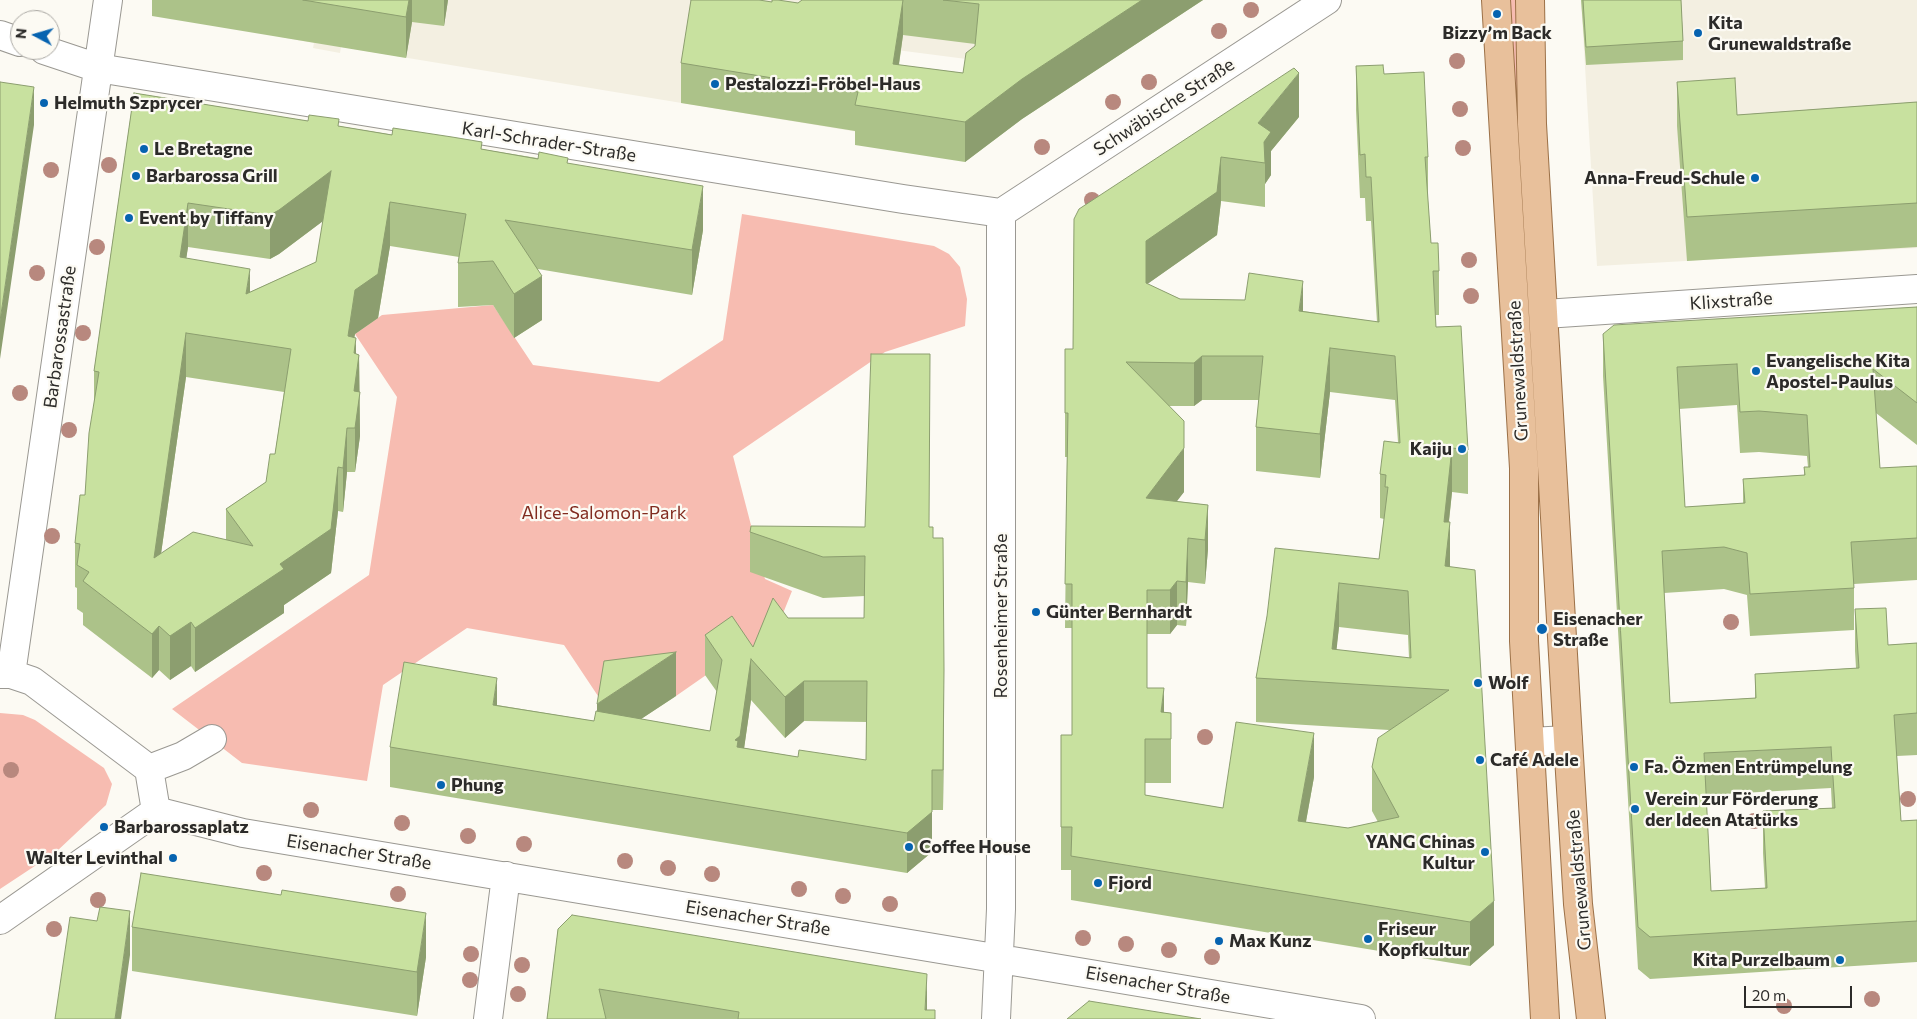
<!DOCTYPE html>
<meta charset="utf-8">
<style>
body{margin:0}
#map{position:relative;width:1917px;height:1019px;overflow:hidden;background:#fcfaf3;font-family:Commissioner,sans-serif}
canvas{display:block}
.north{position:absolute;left:10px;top:10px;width:50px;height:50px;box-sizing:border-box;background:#fcfaf3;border:1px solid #a9a7a2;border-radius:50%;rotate:276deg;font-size:14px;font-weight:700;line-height:20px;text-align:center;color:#2c2b29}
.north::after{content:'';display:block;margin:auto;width:18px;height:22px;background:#0663b0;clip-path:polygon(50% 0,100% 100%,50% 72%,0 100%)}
.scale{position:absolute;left:1744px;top:986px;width:108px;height:22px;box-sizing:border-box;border:2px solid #2c2b29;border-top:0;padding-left:6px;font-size:15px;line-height:18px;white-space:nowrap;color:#2c2b29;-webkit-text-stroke:4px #fcfaf3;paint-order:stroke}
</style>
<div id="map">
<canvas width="1917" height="1019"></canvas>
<div class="north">N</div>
<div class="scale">20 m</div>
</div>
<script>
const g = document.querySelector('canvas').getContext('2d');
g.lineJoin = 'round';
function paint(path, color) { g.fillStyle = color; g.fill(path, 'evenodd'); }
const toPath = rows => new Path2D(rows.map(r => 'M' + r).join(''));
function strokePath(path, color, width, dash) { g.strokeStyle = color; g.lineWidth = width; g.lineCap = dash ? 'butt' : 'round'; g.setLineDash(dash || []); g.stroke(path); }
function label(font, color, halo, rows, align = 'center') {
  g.font = font + ' Commissioner,sans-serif'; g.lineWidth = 4.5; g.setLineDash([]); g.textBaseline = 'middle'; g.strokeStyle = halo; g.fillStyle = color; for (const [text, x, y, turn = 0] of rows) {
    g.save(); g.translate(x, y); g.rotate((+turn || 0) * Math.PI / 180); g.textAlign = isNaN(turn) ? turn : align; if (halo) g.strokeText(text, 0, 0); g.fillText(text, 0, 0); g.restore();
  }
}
paint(toPath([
 [287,0,1022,0,982,61,881,48,858,132,341,47,340,53,313,48,314,43,280,37],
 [1581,0,1917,0,1917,248,1597,266]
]), '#f3efe1');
paint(toPath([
 [1509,0,1516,0,1533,329,1528,330],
 [742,214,934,246,949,254,960,267,967,299,965,326,885,352,733,456,765,579,792,591,753,688,732,657,676,696,604,705,564,645,467,628,383,685,367,781,242,763,172,709,369,575,397,397,355,334,382,315,493,305,533,365,659,382,723,340],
 [0,713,23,715,35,720,104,768,112,784,106,805,56,852,0,889]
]), '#f7bcb1');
const minor = toPath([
 [0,35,20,42],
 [44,50,98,68,903,199,1001,213],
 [1001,213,1327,0],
 [1545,314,1917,289],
 [0,674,11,674,32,681,149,769,156,811,0,920],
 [11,674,108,0],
 [1530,742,1568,740],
 [149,769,183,756,212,739],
 [156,811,243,833,1361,1019],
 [488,1019,506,876],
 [996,1019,1001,909,1001,213]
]);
const major = toPath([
 [1496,0,1524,468,1524,641,1545,1019],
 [1530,0,1532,124,1568,740,1578,904,1591,1019]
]);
strokePath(minor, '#9a9892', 30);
strokePath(major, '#9c7148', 30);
strokePath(minor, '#fff', 28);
strokePath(major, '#e8c09b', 28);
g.fillStyle = '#b8887e';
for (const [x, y] of [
 [1251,10],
 [1219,31],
 [1457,61],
 [1149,82],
 [1113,102],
 [1460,109],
 [1042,147],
 [1463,148],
 [109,165],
 [51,170],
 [1092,200],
 [97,247],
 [1469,260],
 [37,273],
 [1471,296],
 [83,333],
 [20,393],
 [69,430],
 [52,536],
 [1731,622],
 [1205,737],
 [11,770],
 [1908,799],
 [311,810],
 [1754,821],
 [402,823],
 [468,836],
 [524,844],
 [625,861],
 [668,868],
 [264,873],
 [712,874],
 [799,889],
 [398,894],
 [843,896],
 [98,900],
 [890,904],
 [54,929],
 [1083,938],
 [1126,944],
 [1169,950],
 [471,954],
 [1212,957],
 [522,965],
 [470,980],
 [518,994],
 [1872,999],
 [1784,1006]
]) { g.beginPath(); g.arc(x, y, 8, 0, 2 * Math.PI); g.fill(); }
paint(toPath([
 [152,0,448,0,444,26,412,22,406,58,152,16],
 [802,0,1203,0,1022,119,965,162,855,145,855,131,681,103,681,63,772,2,798,3],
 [903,35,975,44,975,46,963,73,899,65],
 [1581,0,1681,0,1683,41,1683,60,1586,65],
 [1356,66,1384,74,1428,157,1428,201,1431,243,1439,271,1439,315,1435,315,1436,327,1468,450,1468,494,1452,492,1449,522,1450,567,1494,945,1470,966,1071,900,1071,870,1061,870,1061,735,1072,735,1072,628,1065,628,1067,457,1065,457,1065,349,1073,349,1074,219,1299,117,1271,151,1271,175,1265,184,1265,207,1221,201,1217,235,1147,284,1180,299,1303,311,1377,322,1371,221,1366,221,1365,198,1360,198,1356,110],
 [1330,392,1395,400,1398,442,1380,474,1380,518,1384,519,1379,559,1267,616,1256,678,1256,722,1389,730,1372,767,1372,811,1378,822,1348,828,1306,822,1314,777,1223,808,1145,795,1145,783,1171,783,1171,713,1164,712,1147,688,1147,634,1170,634,1177,625,1186,626,1188,582,1205,584,1208,549,1208,505,1176,501,1184,492,1169,406,1194,406,1202,400,1259,400,1256,427,1256,471,1320,478],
 [1339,627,1408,635,1409,658,1336,650],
 [1677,82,1737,115,1917,102,1917,247,1687,261,1677,126],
 [134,93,568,163,703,230,692,295,538,269,542,320,514,338,493,305,458,307,458,263,459,257,390,246,378,318,355,334,354,337,356,354,359,355,360,436,355,472,347,472,343,512,338,511,331,573,284,605,284,613,195,672,191,666,170,680,159,670,152,678,83,625,83,613,77,609,77,588,75,587,75,543,85,495,94,404,94,371],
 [323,221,316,262,250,292,186,258,188,247,270,259,279,254],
 [186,377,284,392,275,454,266,482,226,509,226,540,161,554],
 [1917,307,1917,445,1876,413,1880,468,1917,466,1917,580,1854,584,1854,630,1750,636,1747,595,1724,589,1664,593,1670,703,1755,698,1755,674,1856,668,1855,651,1855,609,1888,645,1917,643,1917,755,1897,756,1901,821,1917,820,1917,962,1650,979,1638,969,1603,376,1603,334],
 [1737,405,1740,453,1759,452,1807,456,1808,467,1804,467,1804,475,1743,479,1743,503,1685,507,1679,409],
 [1831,788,1832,808,1763,811,1763,853,1765,888,1711,891,1706,795],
 [929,527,933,538,944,711,943,810,932,810,932,852,907,873,390,787,390,747,497,705,594,721,676,696,641,719,710,731,717,692,705,675,705,635,753,647,788,618,864,618,865,596,823,598,750,572,750,532],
 [751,700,785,738,804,721,867,722,866,760,798,757,744,748],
 [281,895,426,957,417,1016,132,971,132,927],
 [558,929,927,1010,935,1019,547,1019]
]), '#acc289');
paint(toPath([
 [409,0,412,0,412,22,406,58,406,17],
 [444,0,448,0,444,26],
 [903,0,903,35,893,104,893,64],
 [1142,0,1203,0,1022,119,965,162,965,122,1022,79],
 [1299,73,1299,117,1271,151,1271,175,1265,184,1265,163,1258,123],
 [34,87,34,125,0,359,0,321],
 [1221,157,1221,201,1217,235,1146,285,1146,241],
 [331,171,331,215,279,254,270,259,270,215],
 [703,186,703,230,692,295,692,250],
 [390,202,390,246,378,318,355,334,348,380,348,336,355,290],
 [188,203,188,247,180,302,180,257],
 [250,269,250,313,246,294],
 [542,276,542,320,514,338,514,294],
 [1303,281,1303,325,1299,311],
 [186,333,186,377,154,603,154,558],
 [356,338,356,378,359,355,360,436,355,472,355,428,354,428,354,353],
 [1330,348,1330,392,1320,478,1320,434],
 [1202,356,1202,400,1194,406,1194,363],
 [347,428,347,472,343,512,343,468],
 [1184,448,1184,492,1146,542,1146,498],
 [1452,448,1452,492,1444,565,1444,522],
 [338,467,338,511,331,573,284,605,284,613,195,672,195,628,280,564],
 [1208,505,1208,549,1205,584,1205,540],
 [1450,522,1450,566,1445,610,1445,566],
 [1188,538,1188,582,1186,626,1186,582],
 [1177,581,1177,625,1170,634,1170,590],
 [1339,583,1339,627,1333,683,1332,649],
 [191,622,191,666,170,680,170,636],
 [159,626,159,670,152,678,152,634],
 [676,652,676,696,597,748,597,704],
 [751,659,751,700,740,777,735,740],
 [944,670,944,711,943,810,943,770],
 [497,678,497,718,493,705],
 [804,681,804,721,785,738,785,697],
 [1164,688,1164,732,1161,712],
 [1314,733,1314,777,1298,865,1298,821],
 [932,770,932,852,907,873,907,833],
 [1494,901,1494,945,1470,966,1470,922],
 [130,911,130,955,121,1019,115,1019],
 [426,913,426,957,417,1016,417,972],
 [927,974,927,1019,925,1010]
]), '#8c9e6f');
const building = toPath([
 [303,0,409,0,406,17,303,0],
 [691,0,759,0,772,2,772,0,778,0,798,3,802,0,903,0,893,64,963,73,966,53,975,46,979,4,943,0,1142,0,1022,79,965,122,855,105,858,92,681,63,691,0],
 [1583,0,1681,0,1683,41,1586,47,1583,0],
 [1383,65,1384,74,1424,72,1428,157,1425,157,1431,243,1438,243,1439,271,1433,271,1436,327,1461,326,1468,450,1452,448,1444,522,1450,522,1445,566,1475,570,1494,901,1470,922,1071,856,1072,827,1061,827,1061,735,1072,735,1072,584,1065,584,1068,413,1065,413,1065,349,1073,349,1074,219,1079,209,1294,68,1299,73,1258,123,1271,132,1264,142,1265,163,1221,157,1217,192,1146,241,1146,283,1180,299,1245,300,1249,273,1303,281,1299,311,1379,322,1371,177,1366,177,1365,154,1360,155,1356,66,1383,65],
 [1330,348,1395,356,1400,443,1384,441,1380,474,1386,475,1385,487,1388,487,1379,559,1275,548,1267,616,1256,678,1449,690,1378,738,1372,767,1399,817,1348,828,1298,821,1314,733,1236,722,1223,808,1145,795,1145,739,1171,739,1171,713,1161,712,1164,688,1147,688,1147,590,1170,590,1177,581,1186,582,1188,538,1205,540,1208,505,1146,498,1184,448,1184,421,1126,362,1194,363,1202,356,1263,356,1256,427,1320,434,1330,348],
 [1339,583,1408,591,1411,658,1332,649,1339,583],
 [1735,78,1737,115,1917,102,1917,203,1687,217,1677,82,1735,78],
 [0,82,34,87,0,321,0,82],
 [134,93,308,121,309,115,339,119,338,126,392,135,393,128,452,137,482,142,481,149,538,159,539,152,568,158,567,163,703,186,692,250,505,220,542,276,514,294,493,261,458,263,466,214,390,202,378,274,355,290,348,336,356,338,354,353,359,355,354,391,360,392,355,428,347,428,343,468,338,467,331,529,280,564,284,569,195,628,191,622,170,636,159,626,152,634,83,581,89,572,77,565,80,544,75,543,80,495,85,495,89,433,99,372,94,371,134,93],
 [331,171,316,262,246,294,250,269,180,257,188,203,270,215,279,210,331,171],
 [186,333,291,349,275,454,270,454,266,482,226,509,253,546,193,532,154,558,186,333],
 [1917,307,1917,403,1873,369,1880,468,1917,466,1917,538,1851,542,1854,588,1750,594,1747,553,1724,547,1662,551,1670,703,1756,698,1755,674,1859,668,1855,609,1886,608,1888,645,1917,643,1917,713,1894,715,1901,821,1917,820,1917,921,1650,937,1638,927,1603,334,1614,325,1917,307],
 [1737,364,1740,412,1759,411,1807,415,1810,467,1804,467,1805,475,1743,479,1745,503,1685,507,1677,367,1737,364],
 [1831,747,1835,808,1763,811,1767,888,1711,891,1704,753,1831,747],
 [871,354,930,354,929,527,933,527,933,538,943,538,944,670,943,770,932,770,932,812,907,833,390,747,404,662,497,678,493,705,594,721,596,711,710,731,722,660,705,635,732,616,753,647,773,598,788,618,864,618,865,556,823,557,750,532,751,526,865,527,871,354],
 [751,659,785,697,804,681,867,681,866,760,799,750,798,757,737,747,738,741,735,740,740,736,751,659],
 [676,652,597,704,604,661,676,652],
 [141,873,281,895,282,890,426,913,417,972,132,927,141,873],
 [100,907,130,911,115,1019,55,1019,70,917,97,921,100,907],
 [572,915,927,974,925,1010,935,1010,935,1019,738,1019,739,1012,599,989,606,1019,547,1019,558,929,572,915],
 [1089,1001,1201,1019,1067,1019,1089,1001]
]);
paint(building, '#c8e19f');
strokePath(building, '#8c9e6f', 1);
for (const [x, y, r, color] of [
 [1497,14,5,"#0663b0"],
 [1698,33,5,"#0663b0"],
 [715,84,5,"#0663b0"],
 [44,103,5,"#0663b0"],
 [144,149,5,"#0663b0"],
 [136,176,5,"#0663b0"],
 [1755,178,5,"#0663b0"],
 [129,218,5,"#0663b0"],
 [1756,371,5,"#0663b0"],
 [1462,449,5,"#0663b0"],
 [1036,612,5,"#0663b0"],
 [1542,629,6,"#0663b0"],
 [1478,683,5,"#0663b0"],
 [1480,760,5,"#0663b0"],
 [1634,767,5,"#0663b0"],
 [441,785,5,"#0663b0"],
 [1635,809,5,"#0663b0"],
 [104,827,5,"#0663b0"],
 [909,847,5,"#0663b0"],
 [1485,852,5,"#0663b0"],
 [173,858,5,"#0663b0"],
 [1098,883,5,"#0663b0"],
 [1368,939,5,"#0663b0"],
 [1219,941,5,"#0663b0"],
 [1840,960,5,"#0663b0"]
]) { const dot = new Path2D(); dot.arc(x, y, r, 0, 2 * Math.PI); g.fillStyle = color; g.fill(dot); strokePath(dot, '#fcfaf3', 2); }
label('bold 18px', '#2c2b29', '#fcfaf3', [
 ["Kita",1708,23],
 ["Grunewaldstraße",1708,44],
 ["Bizzy’m Back",1497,33,"center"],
 ["Pestalozzi-Fröbel-Haus",725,84],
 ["Helmuth Szprycer",54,103],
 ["Le Bretagne",154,149],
 ["Barbarossa Grill",146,176],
 ["Anna-Freud-Schule",1745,178,"right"],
 ["Event by Tiffany",139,218],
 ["Evangelische Kita",1766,361],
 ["Apostel-Paulus",1766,382],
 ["Kaiju",1452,449,"right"],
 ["Günter Bernhardt",1046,612],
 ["Eisenacher",1553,619],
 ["Straße",1553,640],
 ["Wolf",1488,683],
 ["Café Adele",1490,760],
 ["Fa. Özmen Entrümpelung",1644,767],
 ["Phung",451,785],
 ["Verein zur Förderung",1645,799],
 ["der Ideen Atatürks",1645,820],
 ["Barbarossaplatz",114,827],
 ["YANG Chinas",1475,842,"right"],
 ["Kultur",1475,863,"right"],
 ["Coffee House",919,847],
 ["Walter Levinthal",163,858,"right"],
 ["Fjord",1108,883],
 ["Friseur",1378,929],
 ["Kopfkultur",1378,950],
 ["Max Kunz",1229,941],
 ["Kita Purzelbaum",1830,960,"right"]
], 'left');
label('18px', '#2c2b29', '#fcfaf3', [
 ["Schwäbische Straße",1164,107,-33],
 ["Karl-Schrader-Straße",549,142,9],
 ["Klixstraße",1731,301,-4],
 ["Barbarossastraße",60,337,-82],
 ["Grunewaldstraße",1518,371,-93],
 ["Rosenheimer Straße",1001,616,-90],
 ["Eisenacher Straße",359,852,9],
 ["Grunewaldstraße",1579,880,-95],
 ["Eisenacher Straße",758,918,9],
 ["Eisenacher Straße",1158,985,10]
]);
label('18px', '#812b1f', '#fcfaf3', [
 ["Alice-Salomon-Park",604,513]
]);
</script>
